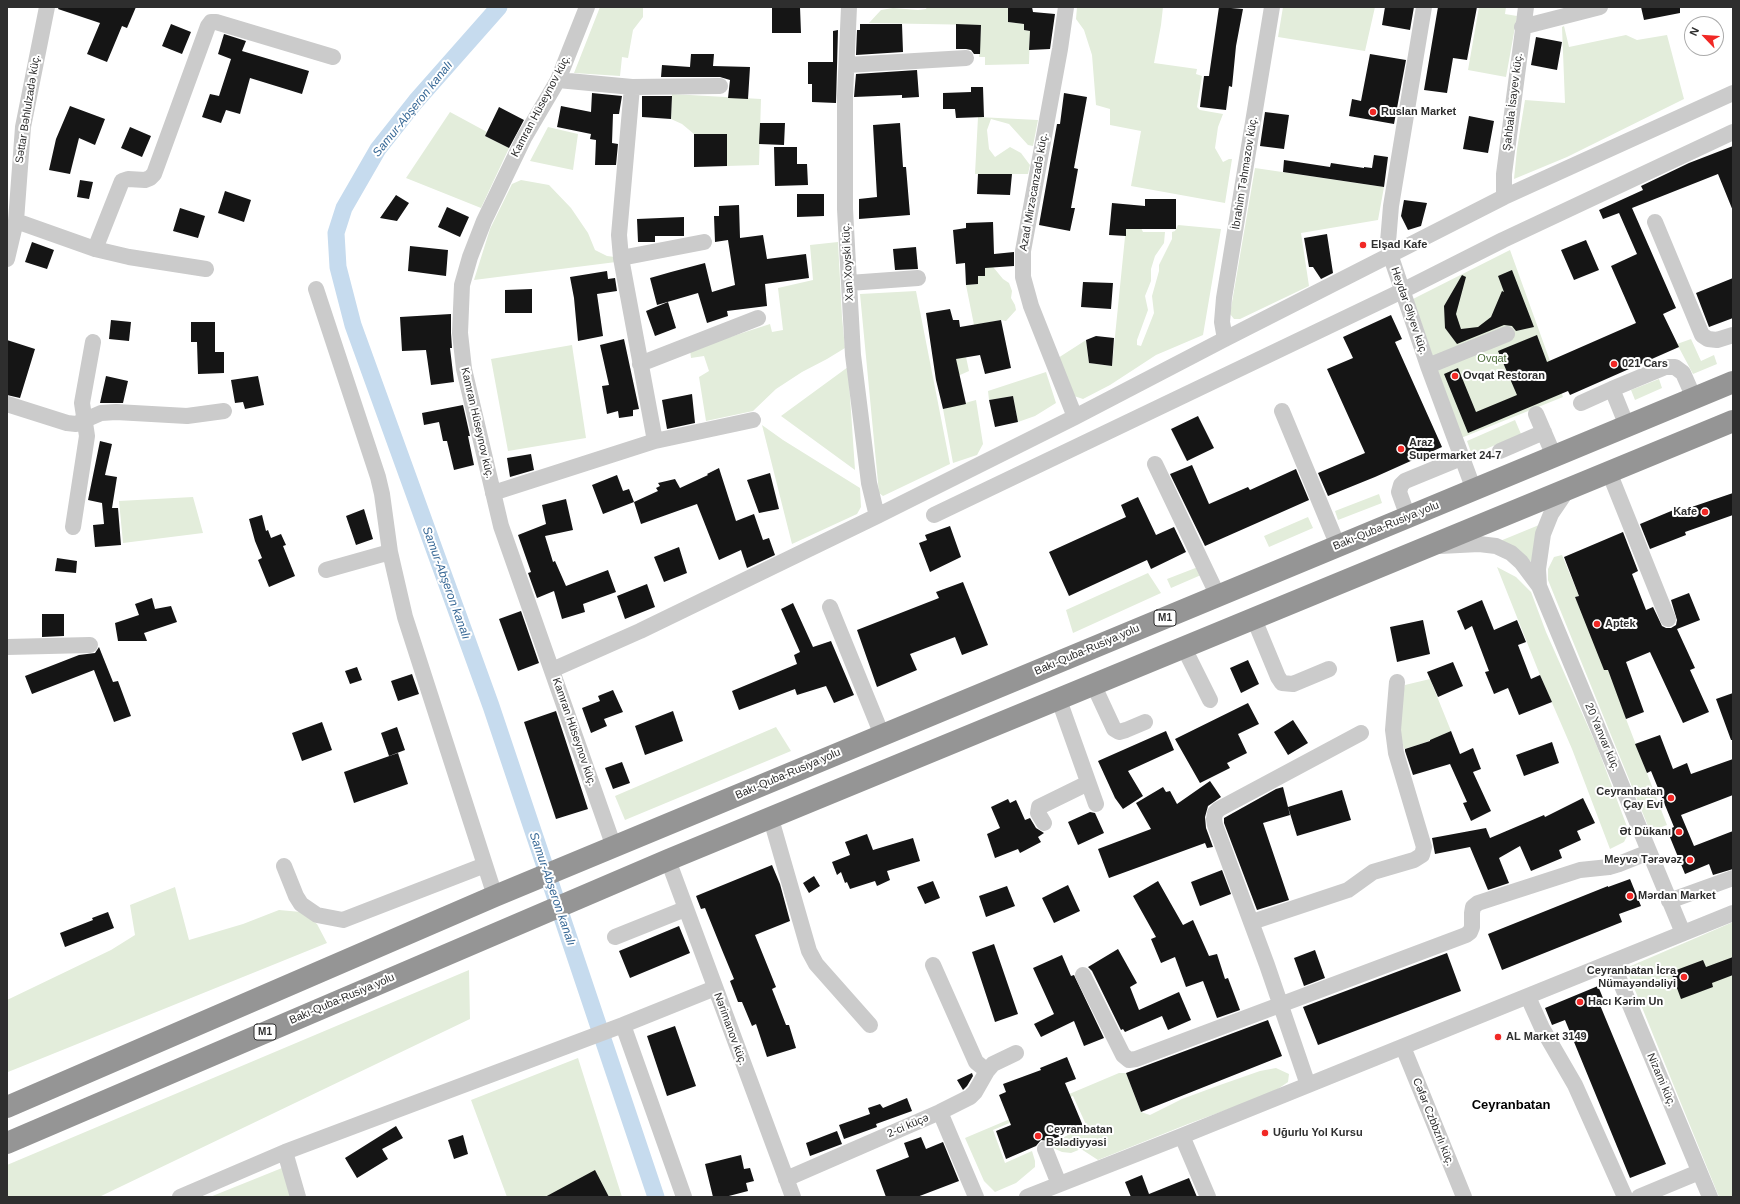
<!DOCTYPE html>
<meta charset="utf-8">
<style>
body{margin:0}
#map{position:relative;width:1740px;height:1204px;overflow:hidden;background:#fff;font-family:Arial,sans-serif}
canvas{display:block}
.frame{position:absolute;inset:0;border:8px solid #2e2e2e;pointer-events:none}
.north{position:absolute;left:1684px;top:16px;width:40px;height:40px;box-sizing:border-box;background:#fff;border:1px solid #ababab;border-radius:50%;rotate:295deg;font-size:11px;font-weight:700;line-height:16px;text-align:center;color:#2e2e2e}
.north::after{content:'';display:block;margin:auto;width:14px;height:18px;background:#f12825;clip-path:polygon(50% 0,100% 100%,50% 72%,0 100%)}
</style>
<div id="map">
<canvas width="1740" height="1204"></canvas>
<div class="frame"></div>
<div class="north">N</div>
</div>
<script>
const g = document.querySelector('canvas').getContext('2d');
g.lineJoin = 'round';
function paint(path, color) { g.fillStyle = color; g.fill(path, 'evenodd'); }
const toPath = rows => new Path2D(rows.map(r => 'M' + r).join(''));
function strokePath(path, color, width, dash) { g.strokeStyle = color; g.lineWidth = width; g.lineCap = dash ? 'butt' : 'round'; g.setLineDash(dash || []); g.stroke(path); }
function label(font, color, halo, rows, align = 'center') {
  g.font = font + ' Arial,sans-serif'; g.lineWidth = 4; g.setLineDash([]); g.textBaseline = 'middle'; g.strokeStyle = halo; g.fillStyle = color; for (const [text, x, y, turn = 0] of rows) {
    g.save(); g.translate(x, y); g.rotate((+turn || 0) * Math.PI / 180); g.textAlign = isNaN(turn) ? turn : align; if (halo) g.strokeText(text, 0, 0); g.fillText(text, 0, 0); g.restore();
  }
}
paint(toPath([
 [600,7,643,8,643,17,633,30,628,58,622,57,620,76,574,73],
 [927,7,1008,7,1008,22,1024,24,1024,30,1030,31,1029,64,985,65,985,57,979,57,981,25,869,23,881,10,893,8,918,10,926,9],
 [1077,7,1163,7,1161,25,1154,63,1197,69,1196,74,1202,76,1197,107,1200,110,1223,114,1218,127,1215,148,1223,162,1229,159,1232,159,1225,203,1131,186,1141,131,1110,125,1110,109,1096,105,1092,55,1084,30,1076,19],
 [1283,7,1375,7,1365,51,1278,37],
 [1479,7,1506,7,1505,14,1517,16,1506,77,1468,70],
 [1564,26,1569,47,1626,35,1637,40,1667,35,1684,99,1567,157,1514,179,1517,149,1525,100,1565,103,1562,27],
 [672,94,761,99,759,165,727,166,727,134,694,134,682,124,671,119],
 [450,112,487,132,485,136,509,148,481,208,406,178],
 [978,117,1038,120,1033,146,1028,145,1009,124,991,119,987,130,989,149,995,157,1010,147,1021,153,1030,165,1028,174,975,174],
 [548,127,578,134,573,170,530,161],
 [1255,168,1384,187,1378,220,1301,233,1309,286,1240,319,1234,319,1230,314],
 [521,180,549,185,571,208,588,233,595,250,607,256,615,257,616,262,474,280,490,229,512,184],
 [1178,225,1221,229,1203,335,1156,355,1110,385,1083,399,1074,396,1058,358,1086,340,1089,363,1112,366,1126,227,1141,228,1143,232,1165,232,1164,243,1155,256,1151,269,1151,281,1145,296,1148,310,1137,340,1137,345,1141,346,1154,313,1152,296,1159,271,1159,265,1172,239,1172,232,1175,231],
 [838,242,842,317,845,348,827,359,802,372,776,389,753,411,706,421,699,377,709,371,704,356,691,358,690,350,770,324,772,332,783,330,778,288,813,280,810,245],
 [1510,250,1563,397,1461,438,1413,299],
 [985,262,989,262,1003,279,1009,283,1012,291,1011,298,1015,305,1016,310,1006,321,1001,320,974,325,966,285,978,284,978,276,985,276],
 [916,291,950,464,883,496,879,493,860,294],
 [1691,339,1701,361,1714,355,1717,364,1693,374,1677,344],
 [572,345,586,438,508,451,491,359],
 [966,357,969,371,960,375,936,380,934,362],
 [848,367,855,470,781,416],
 [1046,372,1056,403,1035,416,1018,422,1013,396,989,400,988,391],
 [1659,379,1662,388,1635,400,1631,390],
 [976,400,983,444,977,455,953,463,943,409],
 [1515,420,1521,434,1472,455,1467,441],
 [762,425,783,440,860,488,861,507,857,514,792,544],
 [1379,494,1382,503,1338,520,1335,511],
 [193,497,203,533,123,543,119,501],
 [1308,517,1313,528,1269,547,1264,536],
 [1539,525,1532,562,1500,541],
 [1562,555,1579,596,1575,597,1609,669,1626,719,1667,825,1650,831,1548,580,1548,569,1554,557],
 [1198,567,1201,575,1171,588,1167,579],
 [1497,567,1516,577,1531,592,1546,632,1598,749,1629,832,1624,842,1610,849,1572,749,1540,675],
 [1148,573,1161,593,1073,633,1066,610],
 [1430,679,1451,731,1424,743,1404,749,1400,734,1400,705,1405,685],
 [776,727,791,751,625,820,615,796],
 [175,887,189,940,243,924,279,910,301,912,317,924,327,943,8,1072,7,1000,111,950,135,935,130,905],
 [1733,922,1733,1197,1719,1197,1626,968],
 [469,970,470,1019,99,1197,7,1197,7,1165],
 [578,1058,622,1197,507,1197,471,1100],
 [1276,1068,1289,1074,1288,1082,1272,1093,1188,1124,1098,1160,1081,1149,1071,1153,1062,1152,1053,1148,1054,1142,1072,1133,1088,1129,1073,1096,993,1130,1005,1163,1032,1151,1035,1161,1035,1167,1016,1183,995,1192,984,1181,965,1138,1119,1073,1126,1073,1141,1112,1150,1115,1182,1099,1220,1085,1260,1071],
 [282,1168,291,1197,210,1197]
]), '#e3eddb');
strokePath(toPath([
 [499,7,416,101,378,149,344,208,336,233,338,267,353,325,491,706,656,1197]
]), '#c6dbee', 17);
paint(toPath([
 [59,7,136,7,127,28,122,26,107,62,87,54,100,23,58,9],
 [772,7,800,7,801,33,772,33],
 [1008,7,1032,7,1033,12,1055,14,1050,49,1029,50,1030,31,1024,30,1024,24,1008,22],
 [1219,7,1243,9,1236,46,1232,87,1229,86,1226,110,1200,107,1204,76,1209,76],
 [1385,7,1414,7,1410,30,1382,25],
 [1438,7,1477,7,1467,60,1453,58,1447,93,1424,90],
 [1641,7,1680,7,1680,13,1644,20],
 [171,24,191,32,182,54,162,46],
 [860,24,902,24,903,52,856,55,857,30,860,30],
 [956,24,981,25,980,54,974,54,971,50,966,49,956,49],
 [838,30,836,103,812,102,812,84,808,84,808,62,833,62,833,31],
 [224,34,246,41,242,51,309,71,302,94,250,78,240,114,226,110,221,123,202,117,210,94,219,96,231,59,218,54],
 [1536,37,1562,42,1557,70,1531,65],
 [691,54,714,54,713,66,750,67,748,99,728,98,730,80,720,77,661,77,662,65,690,67],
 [1370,54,1406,60,1394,124,1349,116,1352,99,1361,101],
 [917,70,919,97,902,98,902,95,854,97,856,74],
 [971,87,983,87,984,117,956,118,955,109,943,109,943,93,971,92],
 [592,93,622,96,619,114,613,114,612,143,618,144,616,165,595,165,596,140,590,139,591,134,557,127,561,106,591,112],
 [1064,93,1087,97,1074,168,1078,169,1071,208,1075,208,1070,231,1039,225,1057,124,1060,124],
 [642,96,672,96,671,119,642,117],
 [70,106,105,119,95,145,79,138,70,174,49,170,56,139],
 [499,107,524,120,509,148,485,136],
 [1265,112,1289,115,1284,149,1260,146],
 [1469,116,1494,121,1488,153,1463,149],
 [760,123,785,123,784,145,759,144],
 [900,123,903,167,906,167,910,215,859,219,859,199,877,197,873,125],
 [130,127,151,136,142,157,121,148],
 [694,134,727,134,727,166,694,167],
 [1733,146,1733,211,1718,174,1632,208,1676,308,1663,314,1679,347,1570,395,1568,391,1468,433,1444,374,1458,368,1476,412,1517,395,1498,351,1537,335,1547,362,1636,323,1611,266,1637,254,1619,213,1603,219,1599,210,1643,190,1641,186,1689,163],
 [774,147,797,147,797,164,807,164,808,185,775,186],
 [1374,155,1388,157,1384,187,1283,172,1284,160,1330,167,1331,163,1364,168,1364,167,1372,168],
 [978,174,1012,174,1010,195,977,194],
 [80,180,93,182,89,199,77,197],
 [225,191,251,200,244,222,218,213],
 [797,194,824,194,824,216,797,217],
 [396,195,409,203,397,221,380,218],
 [1145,199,1176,199,1176,229,1126,229,1126,236,1109,235,1112,203,1145,206],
 [1404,200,1427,203,1421,226,1408,230,1401,216],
 [739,205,740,238,763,235,767,259,806,254,809,278,765,284,767,306,727,311,728,316,707,323,698,293,657,305,650,278,671,272,705,263,712,292,735,285,728,240,715,242,714,216,719,216,719,206],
 [447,207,469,217,460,237,438,227],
 [180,208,205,216,198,238,173,231],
 [684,217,684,236,655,236,655,242,638,242,637,219],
 [993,222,994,254,1014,252,1014,266,985,268,985,276,978,276,978,284,966,285,965,263,956,264,953,230,966,228,966,223],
 [1327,234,1333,273,1321,279,1313,267,1309,267,1304,238],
 [1586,240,1599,270,1574,280,1561,250],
 [32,242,54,250,47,269,25,262],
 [410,246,448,250,446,276,408,271],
 [916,247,918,269,895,270,893,249],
 [1512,270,1534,327,1516,331,1512,326,1504,325,1457,344,1445,328,1444,306,1462,275,1466,277,1456,314,1461,329,1478,327,1491,317,1502,291,1504,292,1498,276],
 [607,271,608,279,615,278,617,291,597,294,603,336,578,341,574,298,570,277],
 [1733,278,1733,318,1709,327,1696,293],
 [1083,282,1113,283,1111,309,1081,307],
 [532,289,532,313,505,313,505,290],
 [668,302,676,328,655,336,646,311],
 [950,309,953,320,959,320,960,327,1001,320,1011,368,985,374,980,355,956,359,966,404,943,409,936,380,926,313],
 [451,314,451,333,452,348,450,348,454,382,431,385,426,350,402,351,400,317],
 [1391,315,1402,339,1395,342,1442,447,1375,477,1328,496,1318,473,1365,453,1327,369,1353,358,1343,337],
 [111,320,131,322,129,341,109,339],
 [191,322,215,322,215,352,224,352,224,373,198,374,197,342,191,342],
 [1096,336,1114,338,1112,366,1089,363,1086,340],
 [624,339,639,409,633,410,633,416,619,418,618,411,607,414,602,386,609,385,600,345],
 [7,340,35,349,20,398,7,395],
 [106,376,128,381,123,403,100,403],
 [258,376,264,405,245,409,243,402,235,403,231,380],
 [692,394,695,423,667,429,662,400],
 [1013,396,1018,422,995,427,989,400],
 [463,405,470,436,468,436,474,465,454,470,447,441,443,441,439,422,424,425,422,413],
 [1198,416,1214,448,1187,461,1171,429],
 [100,441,112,444,105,475,117,477,112,508,118,508,121,545,95,547,93,525,104,524,102,503,88,500],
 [531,454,534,470,510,477,507,458],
 [1192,465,1209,504,1248,487,1250,490,1296,469,1309,500,1205,546,1170,474],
 [719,468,736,521,754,514,763,540,769,538,775,555,747,568,741,550,719,560,697,504,641,524,634,502,658,491,656,488,660,486,658,483,675,479,680,488,708,475,707,474],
 [770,473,779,509,759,513,747,480],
 [617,475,623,491,629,489,634,502,603,514,592,485],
 [1733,493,1733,515,1685,532,1686,535,1650,549,1640,524,1676,509,1677,512],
 [1138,497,1156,535,1174,527,1186,552,1151,569,1147,560,1069,596,1049,552,1126,517,1121,505],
 [566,499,573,530,545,536,553,562,555,561,566,586,608,570,616,592,583,604,585,612,562,619,554,591,537,598,528,573,531,572,518,535,546,524,542,505],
 [364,509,373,539,356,545,346,516],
 [262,515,266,531,268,530,271,538,281,534,286,545,283,546,295,576,269,587,258,560,262,558,255,541,249,519],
 [950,526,961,557,930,572,919,543,927,540,925,535],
 [1623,532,1638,571,1632,574,1646,610,1653,607,1662,626,1666,628,1671,628,1676,625,1677,620,1671,600,1689,593,1700,620,1677,629,1695,668,1690,670,1709,712,1683,723,1650,652,1626,662,1644,712,1626,719,1608,670,1604,670,1575,597,1579,596,1564,557],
 [679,547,687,573,664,582,654,557],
 [57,558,77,561,76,573,55,571],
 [963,582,988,645,962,655,955,637,910,654,917,670,877,687,857,630,939,598,936,592],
 [647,584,655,607,625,619,617,596],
 [152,598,155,609,171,606,177,622,144,633,147,641,118,641,115,623,139,615,135,604],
 [1482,600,1494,630,1517,620,1526,642,1518,645,1531,679,1540,675,1552,702,1519,715,1508,688,1494,694,1485,672,1489,671,1472,626,1465,630,1457,611],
 [793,603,813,647,831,641,854,695,834,703,826,686,797,695,795,689,739,710,732,691,797,664,794,655,800,652,781,609],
 [521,611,539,663,518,671,499,619],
 [42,614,64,614,64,636,42,637],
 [1423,620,1430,654,1397,662,1390,627],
 [99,647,113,682,118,681,131,716,114,722,94,670,32,694,25,676,79,655,95,653],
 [1248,660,1259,684,1241,693,1230,668],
 [1453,662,1463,686,1438,697,1427,672],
 [357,667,362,680,350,684,345,671],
 [412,674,419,694,398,701,391,681],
 [613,690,623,712,604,719,607,726,591,733,582,708,600,701,598,696],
 [1733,693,1733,740,1731,740,1716,699],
 [1248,703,1259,724,1238,734,1247,753,1227,763,1230,768,1200,783,1175,739],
 [556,711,588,809,556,819,524,722],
 [673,711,683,741,645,755,635,726],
 [1293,720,1308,743,1288,755,1274,732],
 [322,722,332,750,302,761,292,733],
 [397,727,405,750,389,756,381,733],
 [1166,731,1174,750,1128,771,1143,796,1123,809,1115,798,1098,761],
 [1451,731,1460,754,1473,748,1481,769,1473,772,1491,811,1471,821,1463,803,1467,802,1450,764,1413,775,1405,751,1405,749,1430,741,1430,740],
 [1660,735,1673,769,1687,763,1691,774,1733,759,1733,795,1681,815,1694,846,1733,831,1733,869,1713,875,1709,864,1685,874,1667,830,1674,827,1651,771,1647,773,1635,744],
 [1552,742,1559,763,1524,776,1516,755],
 [398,753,408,784,354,803,344,772],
 [622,762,630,783,613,789,605,768],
 [1210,781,1221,797,1208,806,1205,817,1206,828,1213,847,1207,848,1205,843,1109,878,1098,849,1151,829,1136,803,1163,787,1166,792,1170,791,1177,804],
 [1283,787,1290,815,1263,823,1289,900,1257,910,1224,823,1224,818,1276,789],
 [1342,790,1351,820,1297,836,1288,807],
 [1583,798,1595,823,1577,831,1581,840,1559,850,1562,858,1531,871,1520,846,1499,858,1509,883,1488,890,1470,847,1435,854,1432,838,1486,828,1490,838,1544,815,1545,817],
 [1008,799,1010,803,1016,800,1025,820,1030,818,1036,828,1044,833,1038,837,1041,842,1020,853,1018,849,995,858,987,834,1000,828,991,807],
 [1090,812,1095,813,1104,833,1078,845,1068,822],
 [867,834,873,850,913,838,920,861,887,871,890,880,877,886,875,881,850,889,847,882,845,883,841,872,837,875,832,862,850,855,845,842],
 [772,865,780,884,790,921,755,935,776,987,772,989,786,1025,789,1025,796,1048,767,1057,756,1024,752,1026,742,1002,738,1002,730,981,734,979,722,950,705,908,701,909,696,896],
 [1222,870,1231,894,1200,906,1191,882],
 [814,876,820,886,809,893,803,883],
 [1630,879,1641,906,1619,914,1622,922,1502,970,1488,934,1608,886,1608,887],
 [933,881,940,898,925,904,917,887],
 [1158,881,1183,925,1193,920,1209,956,1217,954,1225,979,1228,978,1240,1010,1217,1018,1203,981,1186,987,1175,957,1161,963,1151,939,1156,937,1133,896],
 [1068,885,1080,911,1054,923,1042,898],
 [1007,886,1015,906,986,917,979,896],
 [108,912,114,928,65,947,60,933,93,920,92,918],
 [679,926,690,953,630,978,619,951],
 [994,944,1018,1014,995,1022,972,952],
 [1118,949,1137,983,1130,987,1139,1010,1179,992,1191,1020,1168,1030,1162,1016,1125,1032,1123,1029,1121,1030,1092,971,1088,967],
 [1315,950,1325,978,1304,986,1294,958],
 [1447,953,1461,991,1318,1045,1303,1007],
 [1062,955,1071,976,1074,975,1104,1038,1084,1046,1074,1021,1041,1037,1034,1024,1054,1014,1033,968],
 [1733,957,1733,975,1712,983,1713,987,1681,999,1671,972,1703,960,1706,967],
 [1598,986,1605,1003,1600,1005,1666,1164,1630,1178,1565,1020,1552,1025,1545,1008],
 [1268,1020,1282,1056,1141,1112,1126,1073],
 [675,1026,696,1086,667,1096,647,1036],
 [1067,1057,1076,1079,1065,1083,1083,1126,1049,1141,1041,1140,1036,1146,1006,1159,996,1131,1011,1125,999,1095,1006,1092,1003,1084,1041,1070,1040,1068],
 [972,1073,973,1076,967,1086,963,1090,957,1080],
 [907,1098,912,1111,876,1124,877,1127,844,1139,839,1125,870,1114,868,1108,880,1104,883,1108],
 [396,1126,403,1138,382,1149,388,1159,357,1178,345,1158],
 [837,1131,842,1144,810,1156,806,1143],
 [463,1135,468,1154,454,1159,448,1140],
 [921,1137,926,1149,943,1142,959,1181,917,1197,886,1197,876,1170,909,1157,904,1143],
 [741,1155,744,1169,750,1168,754,1181,746,1183,748,1191,725,1197,713,1197,705,1164],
 [595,1170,609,1197,545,1197],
 [1142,1175,1149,1194,1189,1178,1197,1197,1131,1197,1125,1182]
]), '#151515');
strokePath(toPath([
 [587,7,558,80,524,138,484,221,470,257,462,285,460,333,464,369,501,526,614,847],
 [849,7,845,96,845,209,849,283,853,355,869,483,877,516],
 [1066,7,1060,49,1023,251,1023,277,1031,306,1075,417],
 [1424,7,1391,206,1388,242,1390,254,1428,366,1474,490],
 [1522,27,1600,7],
 [847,65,966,58],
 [558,80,632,87,720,86],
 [632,87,619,235,621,258,655,441],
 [1504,197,1504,174,1526,7],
 [16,221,95,249,129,257,206,269],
 [1655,222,1702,335,1708,339,1717,340,1733,335],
 [95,249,122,181,128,179,145,180,150,178,154,174,208,26,211,22,216,22,333,57],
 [621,258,704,242],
 [7,259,16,221,23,127,47,7],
 [849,283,918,278],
 [316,289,378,477,382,494,390,552,405,617,495,896],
 [1225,339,1222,322,1224,298,1272,7],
 [640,364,758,318],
 [1428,366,1507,334],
 [1581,403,1612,389],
 [7,404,67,423,76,424,101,413,116,412,187,416,224,411],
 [1282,411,1338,546],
 [1536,414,1554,456],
 [1627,426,1612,389,1665,367,1675,367,1683,373,1694,398],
 [1500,451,1544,432],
 [1155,464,1218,596],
 [1609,472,1668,619],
 [493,493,655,441,753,420],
 [934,515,1402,291,1503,240,1733,132],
 [1408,517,1399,492,1401,485,1405,481,1461,458],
 [73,527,87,436,82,403,93,342],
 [1440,546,1479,544,1496,546,1511,553,1521,562,1539,586,1683,933],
 [326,570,390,552],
 [1539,586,1538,569,1543,534,1551,514,1568,489],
 [830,607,882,735],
 [1254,619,1278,677,1282,683,1293,684,1329,669],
 [7,647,90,645],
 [1184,648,1210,700],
 [552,670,640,631,877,516,1075,417,1225,339,1504,197,1733,93],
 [1094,686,1114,729,1119,732,1126,730,1145,722],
 [1059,700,1096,804],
 [771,819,809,951,816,964,870,1025],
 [1044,823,1038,813,1039,807,1088,783],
 [668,860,793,1197],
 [284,866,296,896,301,904,317,915,343,920,485,865],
 [1669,901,1733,878],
 [1252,922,1348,890,1373,872,1414,860,1422,855,1424,847,1396,753,1393,730,1397,682],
 [615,937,685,909],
 [1612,962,1710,1197],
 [933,965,976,1062,987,1071],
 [1083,975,1123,1055,1129,1060,1136,1059,1466,935,1470,932,1472,927,1472,913,1473,907,1478,903,1580,870,1609,867,1619,864,1649,852],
 [1528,997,1542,1028,1575,1085,1625,1197],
 [623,1025,684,1197],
 [1403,1047,1464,1197],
 [1308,1085,1267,965,1215,825,1214,819,1215,813,1219,809,1361,733],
 [940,1112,976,1197],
 [1182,1136,1208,1197],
 [1045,1149,1059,1184],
 [285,1152,298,1197],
 [786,1179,940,1112,970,1097,975,1092,987,1071,993,1064,1016,1053],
 [180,1197,285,1152,623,1025,715,988],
 [1027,1197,1182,1136,1733,913],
 [1639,1197,1699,1172]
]), '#cbcbcb', 16);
strokePath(toPath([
 [7,1107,495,896,1733,382],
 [7,1143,668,860,1733,421]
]), '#959595', 22);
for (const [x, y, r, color] of [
 [1373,112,4,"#f12825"],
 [1363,245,4,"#f12825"],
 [1614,364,4,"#f12825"],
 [1455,376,4,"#f12825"],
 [1401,449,4,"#f12825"],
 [1705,512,4,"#f12825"],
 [1597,624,4,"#f12825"],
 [1671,798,4,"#f12825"],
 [1679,832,4,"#f12825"],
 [1690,860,4,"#f12825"],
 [1630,896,4,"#f12825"],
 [1684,977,4,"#f12825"],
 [1580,1002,4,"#f12825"],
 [1498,1037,4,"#f12825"],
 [1265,1133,4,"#f12825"],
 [1038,1136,4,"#f12825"]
]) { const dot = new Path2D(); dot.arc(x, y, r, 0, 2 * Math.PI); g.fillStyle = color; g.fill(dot); strokePath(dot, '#fff', 1.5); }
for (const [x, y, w] of [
 [1165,618,22],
 [265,1032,22]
]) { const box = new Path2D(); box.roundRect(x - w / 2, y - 8, w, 16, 3); g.fillStyle = '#fff'; g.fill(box); strokePath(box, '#2e2e2e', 1); }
label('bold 10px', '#2e2e2e', null, [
 ["M1",1165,618],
 ["M1",265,1032]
]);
label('11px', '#2e2e2e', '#fff', [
 ["Şahbala İsayev küç.",1513,102,-83],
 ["Kamran Hüseynov küç.",541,106,-62],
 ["Səttar Bəhlulzadə küç.",28,109,-81],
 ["İbrahim Təhməzov küç.",1245,173,-81],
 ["Azad Mirzəcanzadə küç.",1034,192,-80],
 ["Xan Xoyski küç.",848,262,-93],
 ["Heydər Əliyev küç.",1409,311,71],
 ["Kamran Hüseynov küç.",477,423,77],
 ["Bakı-Quba-Rusiya yolu",1386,526,-22],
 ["Bakı-Quba-Rusiya yolu",1087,650,-23],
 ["Kamran Hüseynov küç.",574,732,71],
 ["20 Yanvar küç.",1602,737,67],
 ["Bakı-Quba-Rusiya yolu",788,774,-23],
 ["Bakı-Quba-Rusiya yolu",342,999,-23],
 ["Nərimanov küç.",730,1029,70],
 ["Nizami küç.",1661,1080,67],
 ["Cəfər Czbbzrlı küç.",1433,1122,68],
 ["2-ci küçə",908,1126,-23]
]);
label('bold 11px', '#2e2e2e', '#fff', [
 ["Ruslan Market",1381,112],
 ["Elşad Kafe",1371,245],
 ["021 Cars",1622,364],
 ["Ovqat Restoran",1463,376],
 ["Araz",1409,443],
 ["Supermarket 24-7",1409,456],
 ["Kafe",1697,512,"right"],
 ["Aptek",1605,624],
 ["Ceyranbatan",1663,792,"right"],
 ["Çay Evi",1663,805,"right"],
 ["Ət Dükanı",1671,832,"right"],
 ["Meyvə Tərəvəz",1682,860,"right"],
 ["Mərdan Market",1638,896],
 ["Ceyranbatan İcra",1676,971,"right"],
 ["Nümayəndəliyi",1676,984,"right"],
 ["Hacı Kərim Un",1588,1002],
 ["AL Market 3149",1506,1037],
 ["Ceyranbatan",1046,1130],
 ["Bələdiyyəsi",1046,1143],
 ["Uğurlu Yol Kursu",1273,1133]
], 'left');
label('11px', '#4c6d39', '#fff', [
 ["Ovqat",1492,359]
]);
label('italic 12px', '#376896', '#fff', [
 ["Samur-Abşeron kanalı",413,109,-51],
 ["Samur-Abşeron kanalı",446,583,70],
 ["Samur-Abşeron kanalı",552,889,71]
]);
label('bold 13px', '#000', '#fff', [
 ["Ceyranbatan",1511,1105]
]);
</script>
